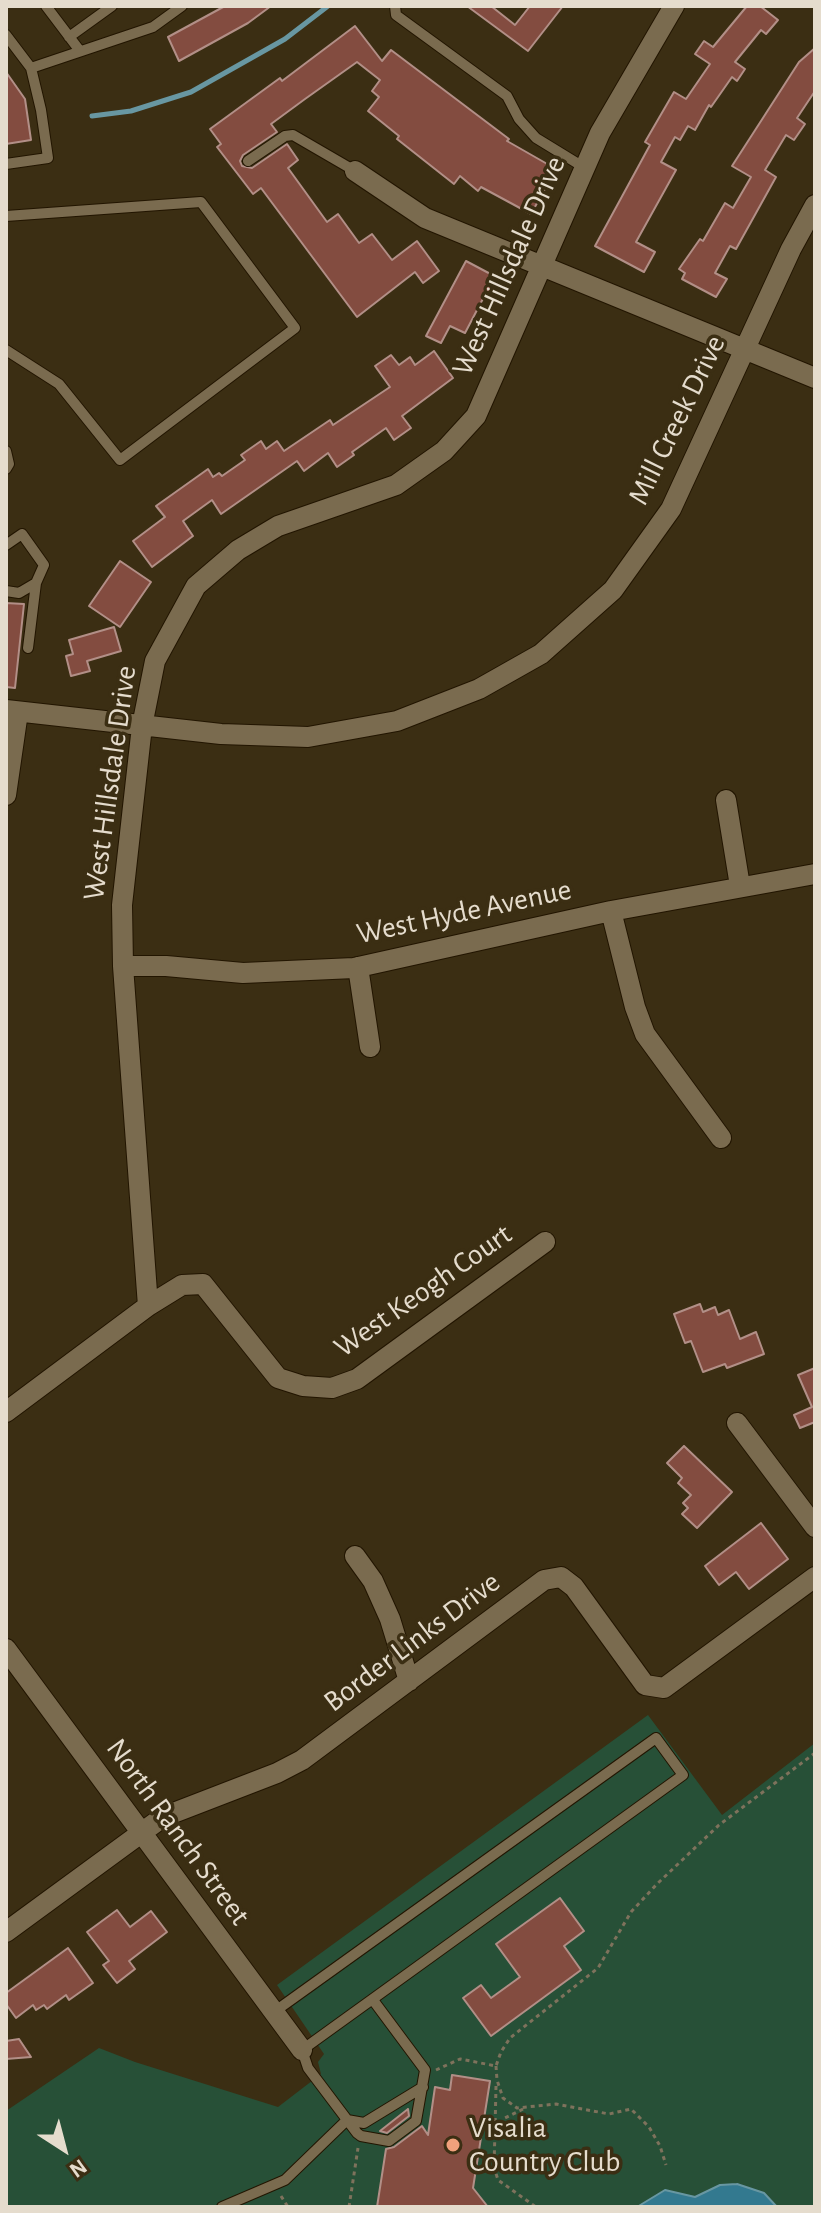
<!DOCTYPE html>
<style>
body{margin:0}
#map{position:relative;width:821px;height:2213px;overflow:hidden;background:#3b2e13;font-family:"Alegreya Sans",sans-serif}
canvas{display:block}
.frame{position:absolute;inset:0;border:8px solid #e5dccd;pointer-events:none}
.north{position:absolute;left:24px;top:2109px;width:80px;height:80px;-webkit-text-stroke:6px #3b2e13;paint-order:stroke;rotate:144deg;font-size:22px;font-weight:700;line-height:32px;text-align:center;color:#e5dccd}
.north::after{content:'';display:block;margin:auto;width:28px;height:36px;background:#e5dccd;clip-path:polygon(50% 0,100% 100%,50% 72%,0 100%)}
</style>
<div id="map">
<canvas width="821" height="2213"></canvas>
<div class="frame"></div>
<div class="north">N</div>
</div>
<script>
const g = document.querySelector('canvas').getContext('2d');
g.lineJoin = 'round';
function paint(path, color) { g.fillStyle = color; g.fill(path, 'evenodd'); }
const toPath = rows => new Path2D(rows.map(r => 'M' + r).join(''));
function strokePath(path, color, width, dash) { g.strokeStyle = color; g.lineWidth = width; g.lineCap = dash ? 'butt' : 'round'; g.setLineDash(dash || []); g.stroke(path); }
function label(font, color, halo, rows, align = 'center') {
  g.font = font + ' "Alegreya Sans",sans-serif'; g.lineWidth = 7; g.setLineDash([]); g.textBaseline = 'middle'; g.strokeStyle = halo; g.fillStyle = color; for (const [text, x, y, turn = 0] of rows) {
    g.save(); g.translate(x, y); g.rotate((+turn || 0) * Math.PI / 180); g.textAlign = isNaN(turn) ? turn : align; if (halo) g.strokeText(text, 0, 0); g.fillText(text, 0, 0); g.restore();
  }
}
paint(toPath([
 [648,1715,722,1815,815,1743,815,2207,6,2207,6,2111,99,2048,135,2062,278,2107,321,2074,318,2062,324,2054,277,1985]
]), '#275037');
const water = toPath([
 [737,2184,764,2193,777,2207,637,2207,665,2190,695,2197,720,2185,737,2184]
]);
paint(water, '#33798f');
strokePath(water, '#6897a2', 2);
strokePath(toPath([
 [92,116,131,111,191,92,285,39,328,6]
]), '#6897a2', 5);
const building = toPath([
 [225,6,271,6,248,23,179,61,168,37,225,6],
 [467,6,491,6,515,25,530,6,563,6,528,51,467,6],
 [747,6,760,6,778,20,766,34,761,30,735,62,745,69,737,81,732,77,711,107,709,105,695,130,688,126,680,140,675,137,661,162,676,170,636,242,655,252,644,272,595,246,650,145,645,142,674,92,686,99,710,64,695,54,704,41,713,47,747,6],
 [355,26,382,61,391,50,509,139,507,141,556,169,531,214,481,187,478,191,460,176,454,184,397,139,399,136,368,111,379,97,372,91,380,80,357,62,305,99,271,124,277,132,243,155,240,161,242,166,252,168,287,144,298,160,288,168,327,222,338,214,359,243,372,234,392,260,417,241,439,271,423,283,415,272,357,317,261,188,253,194,217,147,221,144,210,129,280,78,282,81,355,26],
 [815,48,815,91,797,118,805,124,794,140,786,135,765,170,776,177,736,249,730,246,715,273,727,279,716,297,682,279,685,273,679,269,700,239,703,241,725,203,733,208,751,177,732,166,799,62,815,48],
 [6,72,25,99,31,140,6,144,6,72],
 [466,261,498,278,491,294,487,291,465,333,450,326,441,343,426,336,466,261],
 [434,351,453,378,402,416,411,428,394,440,386,428,352,452,354,455,337,467,328,453,304,471,297,461,221,514,212,500,183,521,193,536,152,567,133,541,165,517,156,506,208,469,213,477,219,473,222,476,245,460,241,455,261,441,266,449,277,441,284,451,330,420,333,425,390,387,375,366,391,355,399,365,410,357,415,365,434,351],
 [120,561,151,582,120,627,89,606,120,561],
 [6,603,24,604,15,688,6,687,6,603],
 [114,627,121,651,87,661,90,671,71,676,66,656,73,654,69,640,114,627],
 [700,1304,703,1312,715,1307,718,1315,729,1310,740,1339,756,1332,764,1354,727,1368,725,1364,703,1372,691,1341,685,1343,674,1314,700,1304],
 [815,1368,815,1422,800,1428,794,1415,812,1407,798,1375,815,1368],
 [684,1446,732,1492,697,1528,682,1514,688,1508,683,1503,691,1495,678,1483,682,1478,667,1463,684,1446],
 [761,1523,788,1559,749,1589,736,1572,719,1585,705,1566,761,1523],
 [560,1898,584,1931,564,1946,581,1970,491,2036,463,1998,481,1985,491,1998,520,1977,496,1944,560,1898],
 [117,1910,130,1927,151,1911,167,1932,129,1961,135,1969,117,1983,103,1965,109,1961,87,1932,117,1910],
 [68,1948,93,1983,69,2000,66,1995,47,2009,44,2005,36,2010,33,2005,16,2018,6,2004,6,1993,68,1948],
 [19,2039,31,2057,6,2059,6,2041,19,2039],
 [452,2075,490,2081,473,2188,488,2207,377,2207,386,2149,394,2147,422,2126,428,2135,435,2087,450,2090,452,2075],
 [408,2109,409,2116,387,2133,380,2131,408,2109]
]);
paint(building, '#834c40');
strokePath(building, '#b28f87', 2);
const lane = toPath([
 [46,6,80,51],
 [395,6,396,15,507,96,519,119,536,138,585,168],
 [6,35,31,68],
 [69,37,112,6],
 [248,161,285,136,293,135,355,171],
 [6,164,48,158,41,110,31,68,153,27,182,6],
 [6,216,201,202,295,328,120,460,59,384,6,350],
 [6,451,9,464,6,469],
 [6,545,22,534,44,565,36,583,28,648],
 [6,591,19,593,36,583],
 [274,2012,656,1738,683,1775,302,2050,308,2068,357,2133,361,2136,389,2141,416,2121,425,2070,373,2000],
 [222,2207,285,2180,347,2120,364,2123,423,2087]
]);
const street = toPath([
 [355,171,425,218,815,378],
 [6,710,221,734,308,737,397,721,479,689,541,654,613,590,671,509,791,249,815,205],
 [6,795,18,712],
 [726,800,740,886],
 [611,911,635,1007,645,1034,721,1138],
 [123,966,166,966,243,973,354,968,611,911,815,874],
 [358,967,370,1047],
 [148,1306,123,966,122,905,142,726,155,661,196,586,238,550,278,526,396,485,444,451,476,416,600,133,674,6],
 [6,1412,148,1306,182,1285,203,1284,278,1378,303,1386,332,1388,357,1379,545,1242],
 [737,1423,815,1527],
 [355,1556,373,1581,390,1619,409,1681],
 [6,1649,302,2050],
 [6,1932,163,1817,277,1773,302,1760,544,1580,561,1577,574,1587,645,1685,664,1688,815,1577]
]);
strokePath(lane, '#221500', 12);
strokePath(street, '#221500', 22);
strokePath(toPath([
 [496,2066,497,2080,503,2098,517,2108,556,2104,609,2114,631,2109,649,2127,660,2146,666,2165],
 [436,2070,460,2059,496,2066,501,2052,510,2038,598,1968,631,1912,657,1884,719,1825,815,1753],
 [523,2109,505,2118,495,2130,494,2167,498,2180,536,2207],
 [495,2130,496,2086],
 [281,2196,288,2207],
 [349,2207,358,2148]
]), '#7e725c', 3, [4, 4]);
strokePath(lane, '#7a6b4f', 10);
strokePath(street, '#7a6b4f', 20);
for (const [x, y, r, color] of [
 [453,2145,8,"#f1a17c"]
]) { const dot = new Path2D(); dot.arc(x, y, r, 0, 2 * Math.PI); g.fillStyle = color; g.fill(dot); strokePath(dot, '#3b2e13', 3); }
label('30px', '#e5dccd', '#3b2e13', [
 ["West Hillsdale Drive",509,266,-66],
 ["Mill Creek Drive",677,420,-64],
 ["West Hillsdale Drive",110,783,-82],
 ["West Hyde Avenue",464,912,-12],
 ["West Keogh Court",423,1291,-35],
 ["Border Links Drive",412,1642,-37],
 ["North Ranch Street",178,1832,54]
]);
label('30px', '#e5dccd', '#3b2e13', [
 ["Visalia",469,2128],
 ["Country Club",469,2162]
], 'left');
</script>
